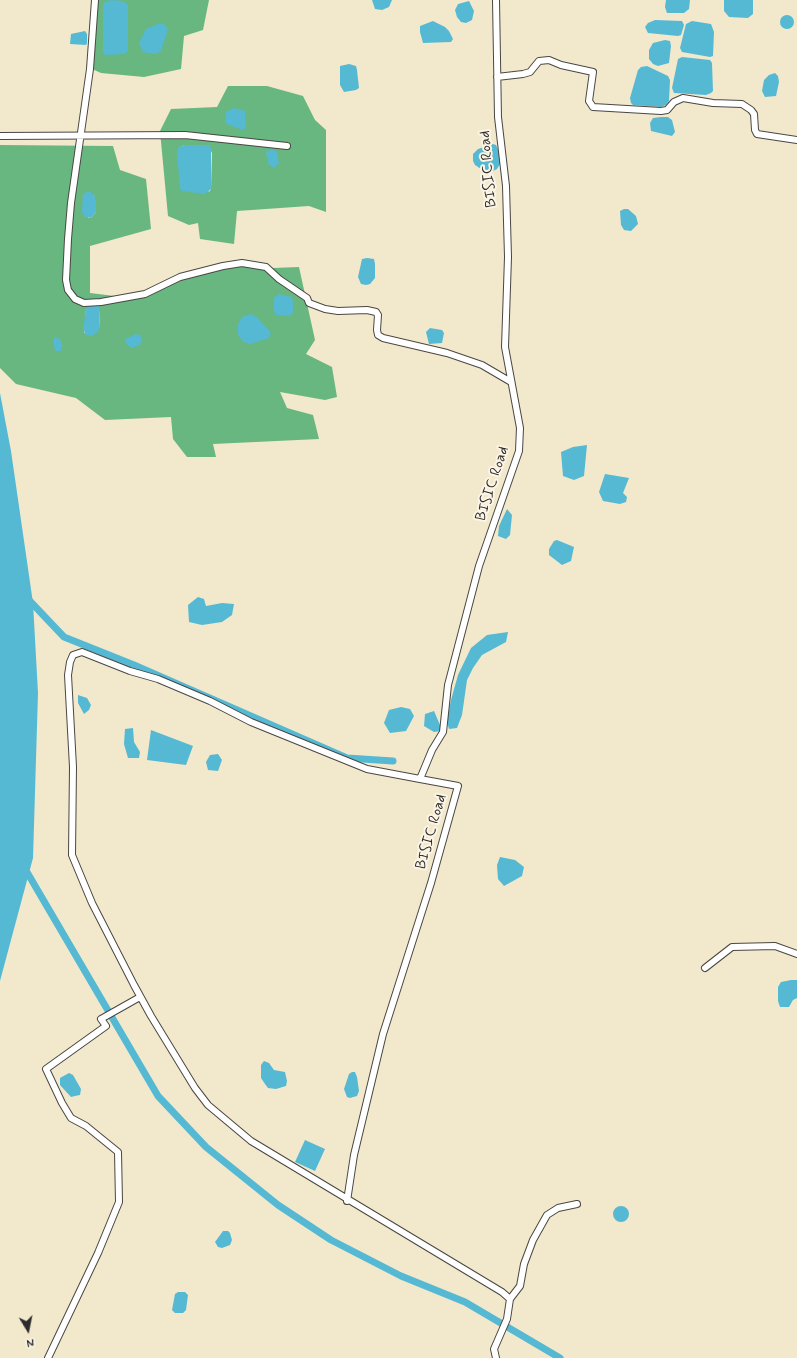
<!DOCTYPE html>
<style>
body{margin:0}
#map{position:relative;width:797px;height:1358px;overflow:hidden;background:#f2e8cc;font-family:Mynerve,sans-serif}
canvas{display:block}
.north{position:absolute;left:8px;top:1310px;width:40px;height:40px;-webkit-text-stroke:3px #fcf5e5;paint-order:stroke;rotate:170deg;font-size:11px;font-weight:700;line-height:16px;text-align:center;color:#2b2b2b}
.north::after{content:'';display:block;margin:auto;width:14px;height:18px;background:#2b2b2b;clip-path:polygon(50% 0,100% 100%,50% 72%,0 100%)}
</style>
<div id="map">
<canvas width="797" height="1358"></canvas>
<div class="north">N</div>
</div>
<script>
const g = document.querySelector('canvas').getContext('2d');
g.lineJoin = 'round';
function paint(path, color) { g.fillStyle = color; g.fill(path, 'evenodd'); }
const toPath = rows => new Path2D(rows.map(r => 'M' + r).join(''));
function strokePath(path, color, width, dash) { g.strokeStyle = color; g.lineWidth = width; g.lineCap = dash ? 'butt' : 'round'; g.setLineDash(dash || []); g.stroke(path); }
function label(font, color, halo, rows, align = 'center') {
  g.font = font + ' Mynerve,sans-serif'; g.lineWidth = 4; g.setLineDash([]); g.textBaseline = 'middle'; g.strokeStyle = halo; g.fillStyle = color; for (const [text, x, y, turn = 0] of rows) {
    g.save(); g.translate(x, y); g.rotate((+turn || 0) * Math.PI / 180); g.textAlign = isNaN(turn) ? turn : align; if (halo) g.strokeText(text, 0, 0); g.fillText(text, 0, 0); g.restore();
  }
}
paint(toPath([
 [97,0,209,0,203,30,184,36,181,69,144,77,101,73,92,69],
 [228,86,267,86,303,96,315,120,326,130,326,212,309,206,237,211,234,244,200,239,198,223,189,225,168,216,160,131,171,109,217,107],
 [184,145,208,145,212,153,211,189,209,192,179,148],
 [0,145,113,146,120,170,146,179,151,229,90,246,90,293,139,299,192,273,242,264,273,268,299,267,315,340,306,354,332,367,337,397,325,400,280,392,287,408,313,415,319,439,213,444,216,457,187,457,173,439,171,417,105,420,76,398,16,384,0,368],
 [94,195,96,212,91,218,88,218],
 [86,309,100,311,99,329,84,333]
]), '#68b680');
paint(toPath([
 [111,0,123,1,128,5,128,51,125,54,105,55,103,52,103,3],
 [372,0,392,0,389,7,382,10,375,9],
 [666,0,690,0,689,9,684,13,667,13,665,7],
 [724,0,753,0,753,14,748,18,729,17,724,11],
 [469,1,474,11,472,20,466,23,461,22,457,17,455,10,458,4],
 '780 22a7 7 0 1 1 14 0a7 7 0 1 1-14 0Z',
 [655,20,682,21,684,25,681,35,678,36,648,33,645,27,648,23],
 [433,21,445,27,449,31,453,39,451,42,423,43,420,32,420,26],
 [692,21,711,24,714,32,713,56,710,57,682,52,680,48,686,24],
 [160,23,164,24,168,29,161,51,156,54,143,52,139,43,146,29],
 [85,31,87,34,87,43,86,45,70,44,71,34],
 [665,40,670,41,671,46,669,63,658,66,653,64,649,59,649,50,653,43],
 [682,57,710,60,712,63,713,91,711,93,706,95,674,93,672,88,678,59],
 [349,64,356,66,357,70,359,88,356,90,344,92,340,85,340,66],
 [647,66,668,76,670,80,669,101,666,105,661,107,633,105,631,103,630,98,638,70,641,67],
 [775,73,778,76,779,82,776,96,765,97,762,91,764,80,769,75],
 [234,108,245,111,246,128,242,130,227,124,225,122,226,112],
 [661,117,668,117,672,120,675,132,672,136,651,131,650,123,653,118],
 [493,144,496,145,500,154,500,164,497,169,491,172,484,171,475,165,473,161,473,154,478,149],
 [184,145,208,145,211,148,211,189,205,194,182,191,180,188,177,153,178,148],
 [272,149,277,152,279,163,274,168,269,165,266,152],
 [89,191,94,195,96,201,96,212,91,218,85,217,82,212,83,194],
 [624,209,628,209,636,216,638,224,631,231,624,230,621,225,620,211],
 [367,258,374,259,375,264,375,278,370,284,366,285,361,284,358,277,362,259],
 [279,294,291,297,293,300,293,312,290,316,276,315,274,311,274,298],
 [90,304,98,304,100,311,99,329,97,333,91,336,86,335,83,329,86,309],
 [251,314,257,317,271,333,269,338,250,344,242,341,238,334,238,324,242,317],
 [430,328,442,330,444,333,442,343,429,344,426,332],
 [136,334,140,335,142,339,140,345,132,348,127,345,125,339],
 [54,337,60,339,62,345,61,351,55,351,54,345],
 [0,393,11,451,33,603,38,693,33,858,0,981],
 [587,445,584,476,574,480,563,476,561,452,573,447],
 [605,474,629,478,623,493,627,497,626,502,620,504,603,501,599,492],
 [507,509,512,515,510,535,506,539,498,536,499,526],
 [557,540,574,547,571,561,562,565,549,555,549,549,554,541],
 [198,597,204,599,206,606,222,603,234,604,232,615,222,622,202,625,189,622,188,605],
 [508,632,506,642,482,655,473,668,467,680,462,715,457,728,449,729,447,722,451,700,458,675,471,648,487,635],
 [78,695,87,698,91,705,89,710,84,714,78,703],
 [401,707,410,709,414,716,406,731,390,733,384,723,389,710],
 [434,711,440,725,441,731,434,732,424,726,425,714],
 [133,728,134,742,140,752,139,758,128,758,124,744,125,729],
 [151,730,193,746,186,765,147,760],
 [218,754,222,760,218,771,208,770,206,762,210,755],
 [500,857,515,860,524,867,522,876,504,886,498,879,497,865],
 [791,980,797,980,797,998,793,1000,789,1007,780,1007,778,1001,778,987,781,982],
 [264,1061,269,1063,274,1070,285,1072,287,1081,286,1086,276,1089,268,1088,265,1084,261,1078,261,1065],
 [352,1072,355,1072,357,1077,359,1091,357,1096,350,1098,347,1097,344,1089,349,1074],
 [69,1073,73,1075,81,1089,80,1095,75,1096,71,1097,60,1085,60,1078],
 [305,1140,325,1149,315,1171,295,1162],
 '613 1214a8 8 0 1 1 16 0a8 8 0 1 1-16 0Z',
 [223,1231,228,1231,230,1233,232,1240,230,1245,222,1248,218,1247,215,1242],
 [178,1292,185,1292,188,1295,186,1310,183,1313,175,1313,172,1310,175,1294]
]), '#55b9d3');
strokePath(toPath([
 [27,598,64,637,134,665,347,758,393,761],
 [24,867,158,1096,206,1147,278,1205,331,1240,401,1276,465,1302,560,1358]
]), '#55b9d3', 7);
const minor = toPath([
 [95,0,90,69,71,203,68,239,66,280,68,290,75,299,84,303,101,302,145,294,180,277,223,266,242,263,266,267,279,279,307,298,309,303,325,309,338,311,367,310,376,312,378,315,377,330,378,335,383,338,447,353,482,365,511,382],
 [497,77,523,74,530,72,539,61,549,60,561,65,593,72,589,101,593,107,661,111,667,110,674,102,683,98,713,103,742,104,751,110,754,114,755,130,757,134,797,140],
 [0,136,185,135,287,146],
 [420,779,367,769,251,722,210,701,158,679,130,671,82,652,73,655,70,662,68,675,73,767,72,855,92,903,134,985,151,1016,195,1088,208,1105,251,1141,502,1292,510,1299],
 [705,968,732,947,775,946,797,954],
 [347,1201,354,1155,383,1034,431,883,458,786,420,779,432,750,443,732,448,685,479,566,519,451,520,428,505,347,508,257,506,186,498,117,496,0],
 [48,1358,98,1253,119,1202,118,1152,86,1126,71,1118,62,1103,46,1069,106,1026,101,1019,140,997],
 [496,1358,494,1349,507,1319,510,1299,520,1286,524,1264,533,1240,547,1215,558,1208,577,1204]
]);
strokePath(minor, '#494743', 8);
strokePath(minor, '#fff', 6);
label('15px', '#2b2b2b', '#fcf5e5', [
 ["BISIC Road",489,169,-95],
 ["BISIC Road",493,484,-72],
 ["BISIC Road",432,832,-74]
]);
</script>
